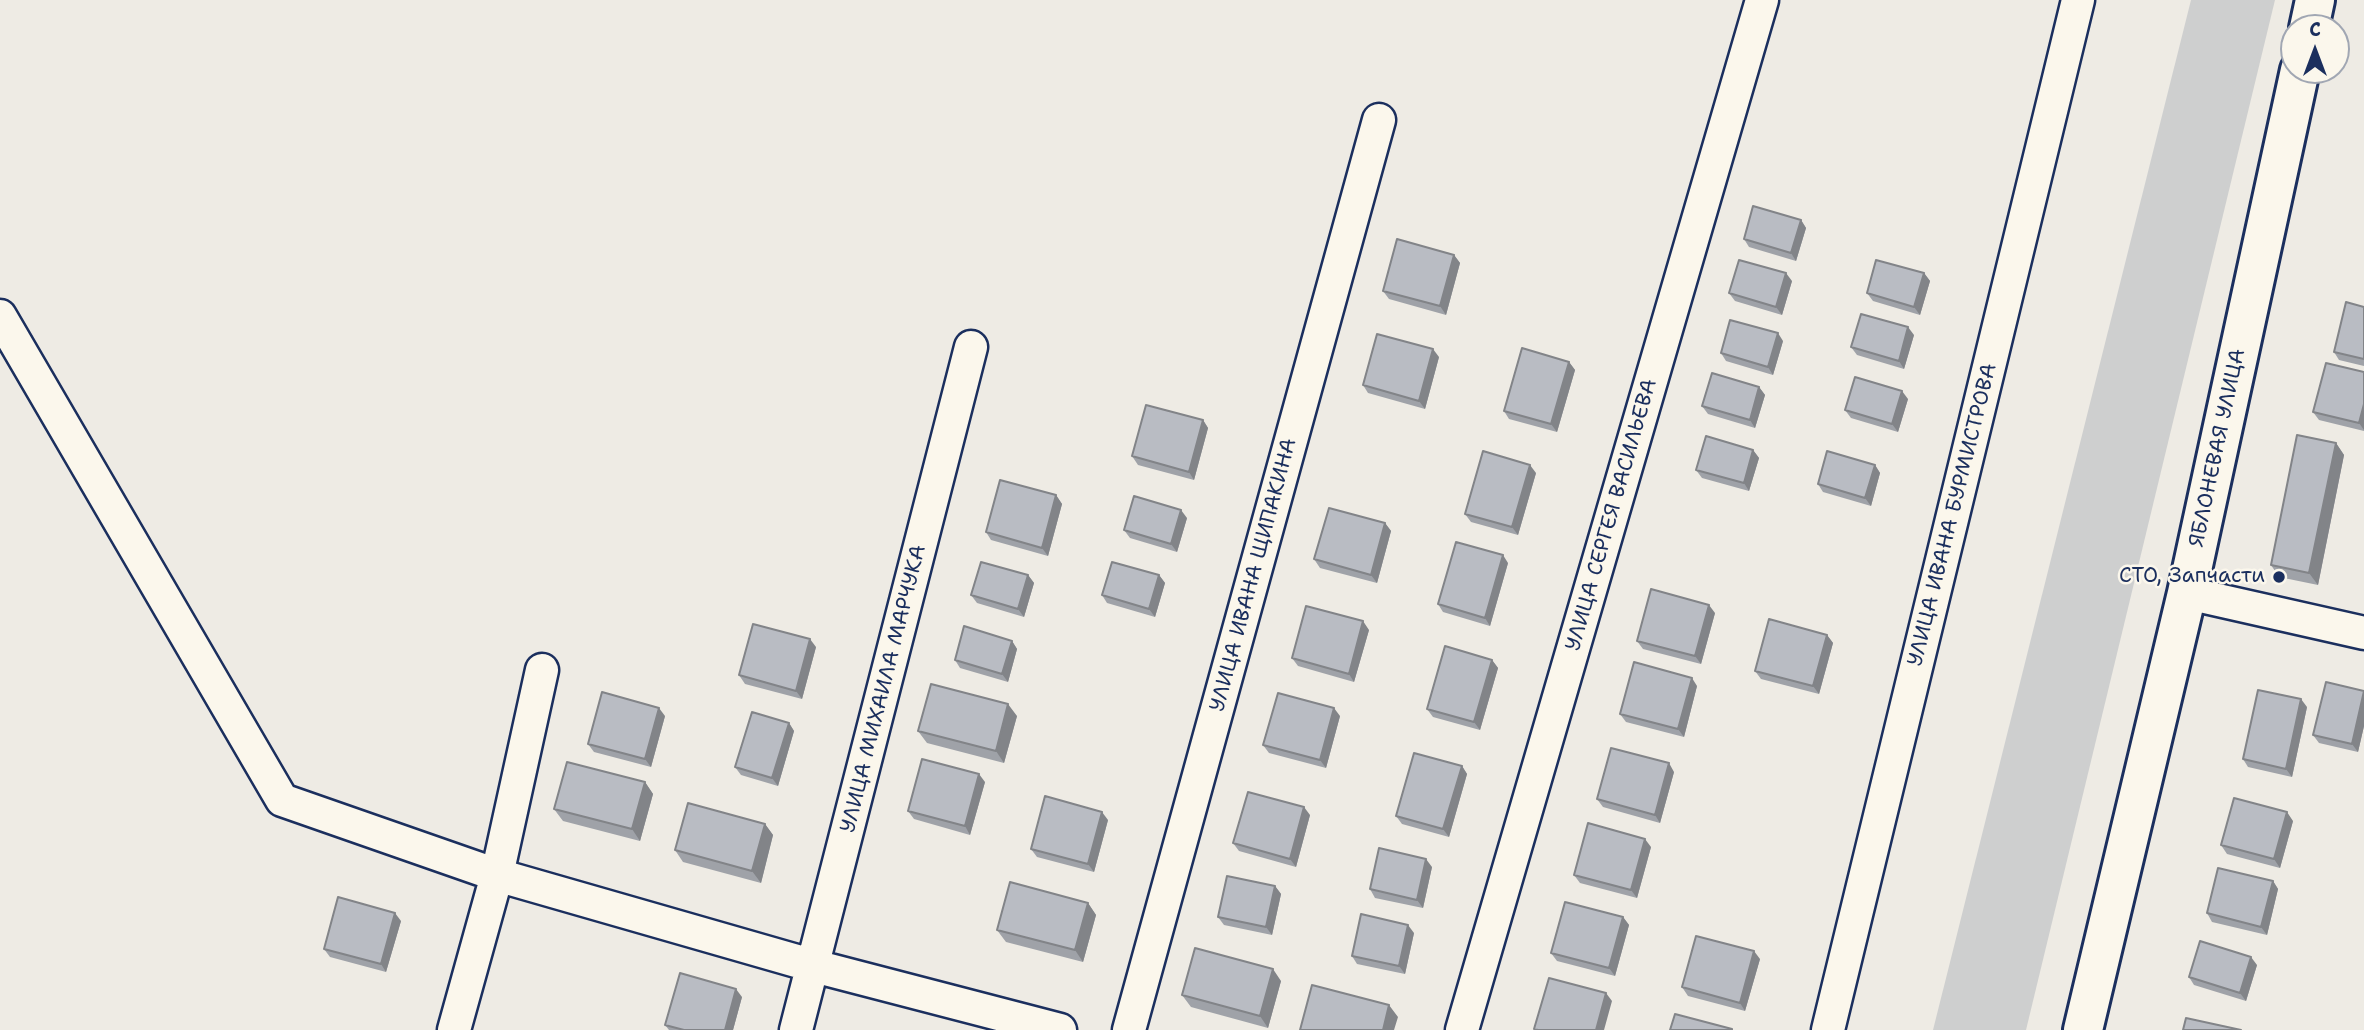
<!DOCTYPE html>
<meta charset="utf-8">
<style>
body{margin:0}
#map{position:relative;width:2364px;height:1030px;overflow:hidden;background:#eeebe4;font-family:"Shantell Sans",sans-serif}
canvas{display:block}
.north{position:absolute;left:2280px;top:14px;width:70px;height:70px;box-sizing:border-box;background:#fbf7ec;border:2px solid #a1a7b3;border-radius:50%;rotate:0deg;font-size:19px;font-weight:700;line-height:28px;text-align:center;color:#1b2f5e}
.north::after{content:'';display:block;margin:auto;width:24px;height:32px;background:#1b2f5e;clip-path:polygon(50% 0,100% 100%,50% 72%,0 100%)}
</style>
<div id="map">
<canvas width="2364" height="1030"></canvas>
<div class="north">С</div>
</div>
<script>
const g = document.querySelector('canvas').getContext('2d');
g.lineJoin = 'round';
function paint(path, color) { g.fillStyle = color; g.fill(path, 'evenodd'); }
const toPath = rows => new Path2D(rows.map(r => 'M' + r).join(''));
function strokePath(path, color, width, dash) { g.strokeStyle = color; g.lineWidth = width; g.lineCap = dash ? 'butt' : 'round'; g.setLineDash(dash || []); g.stroke(path); }
function label(font, color, halo, rows, align = 'center') {
  g.font = font + ' "Shantell Sans",sans-serif'; g.lineWidth = 5; g.setLineDash([]); g.textBaseline = 'middle'; g.strokeStyle = halo; g.fillStyle = color; for (const [text, x, y, turn = 0] of rows) {
    g.save(); g.translate(x, y); g.rotate((+turn || 0) * Math.PI / 180); g.textAlign = isNaN(turn) ? turn : align; if (halo) g.strokeText(text, 0, 0); g.fillText(text, 0, 0); g.restore();
  }
}
paint(toPath([
 [2191,0,2275,0,2026,1030,1933,1030]
]), '#cecfcf');
const street = toPath([
 [0,316,282,800,497,875,814,966,1060,1030],
 [2187,593,2364,633],
 [454,1030,497,875,542,670],
 [796,1030,971,347],
 [1129,1030,1379,120],
 [1462,1030,1762,0],
 [1828,1030,2078,0]
]);
const secondary = toPath([
 [2309,28,2315,0],
 [2083,1030,2187,593,2300,70]
]);
strokePath(street, '#1b2f5e', 37);
strokePath(secondary, '#1b2f5e', 44);
strokePath(street, '#fbf7ec', 32);
strokePath(secondary, '#fbf7ec', 38);
paint(toPath([
 [1801,220,1806,228,1796,261,1749,247,1744,239],
 [1454,255,1460,263,1446,315,1389,299,1383,291],
 [1924,273,1930,281,1920,315,1873,301,1867,293],
 [1792,281,1782,315,1735,301,1729,293],
 [2364,307,2364,366,2339,360,2334,352],
 [1914,335,1904,369,1857,355,1851,347],
 [1783,341,1773,375,1726,361,1721,353],
 [1439,357,1425,409,1368,393,1363,385],
 [1569,362,1575,370,1557,432,1509,419,1504,411],
 [2364,372,2364,431,2319,420,2313,412],
 [1759,387,1765,395,1755,428,1708,414,1702,406],
 [1908,399,1898,432,1851,418,1845,410],
 [1203,420,1208,428,1194,480,1138,465,1132,456],
 [2336,443,2344,455,2318,585,2279,577,2271,565],
 [1753,450,1759,458,1749,491,1702,478,1696,470],
 [1875,465,1880,473,1871,506,1823,492,1818,484],
 [1536,473,1518,535,1471,522,1465,514],
 [1056,495,1062,504,1048,556,991,540,986,532],
 [1187,518,1177,552,1130,538,1124,530],
 [1385,523,1391,531,1377,583,1320,568,1314,559],
 [1508,563,1490,626,1443,612,1438,604],
 [1028,575,1034,583,1024,617,977,603,971,595],
 [1159,575,1165,583,1155,617,1107,603,1102,595],
 [1715,613,1701,664,1643,649,1637,641],
 [1369,630,1354,682,1298,666,1292,658],
 [1827,635,1833,643,1819,694,1761,679,1755,671],
 [1012,641,1017,649,1008,682,960,668,955,660],
 [816,647,802,699,745,684,739,675],
 [1492,660,1498,668,1480,730,1433,717,1427,709],
 [1697,686,1684,737,1626,722,1620,714],
 [2364,691,2364,726,2358,752,2319,743,2313,735],
 [2307,707,2292,777,2248,767,2243,759],
 [665,716,651,767,594,752,588,744],
 [1017,716,1004,763,927,743,918,731],
 [1340,716,1326,768,1269,753,1263,745],
 [789,723,794,731,778,786,741,775,735,767],
 [1462,766,1467,774,1449,837,1402,824,1396,816],
 [1674,772,1660,823,1603,807,1597,799],
 [645,782,653,794,640,841,563,821,554,809],
 [985,782,970,835,914,819,908,811],
 [1310,815,1296,867,1239,851,1233,843],
 [1108,820,1094,872,1037,857,1031,849],
 [2293,821,2280,868,2227,854,2221,845],
 [765,824,773,835,761,883,683,862,675,850],
 [1651,847,1637,898,1580,883,1574,875],
 [1432,867,1423,908,1375,898,1370,889],
 [2273,881,2278,889,2267,935,2212,922,2207,913],
 [1275,886,1281,894,1272,935,1224,925,1218,917],
 [1088,903,1096,915,1083,962,1006,942,997,930],
 [1623,917,1629,925,1615,976,1557,961,1551,953],
 [401,921,386,972,330,957,324,949],
 [1414,933,1405,974,1357,964,1352,956],
 [1760,959,1745,1011,1688,996,1682,987],
 [2257,965,2246,1001,2194,985,2189,977],
 [1281,981,1268,1028,1191,1007,1182,995],
 [742,997,733,1030,669,1030,665,1025]
]), '#9fa2a8');
paint(toPath([
 [1801,220,1806,228,1796,261,1791,253],
 [1454,255,1460,263,1446,315,1440,306],
 [1786,273,1792,281,1782,315,1776,307],
 [1924,273,1930,281,1920,315,1914,307],
 [1908,327,1914,335,1904,369,1899,361],
 [1778,333,1783,341,1773,375,1768,367],
 [1433,349,1439,357,1425,409,1419,401],
 [1569,362,1575,370,1557,432,1551,424],
 [1759,387,1765,395,1755,428,1750,420],
 [1902,391,1908,399,1898,432,1892,424],
 [2364,404,2364,430,2359,423],
 [1203,420,1208,428,1194,480,1189,472],
 [2336,443,2344,455,2318,585,2309,573],
 [1753,450,1759,458,1749,491,1744,483],
 [1530,465,1536,473,1518,535,1512,527],
 [1875,465,1880,473,1871,506,1865,498],
 [1056,495,1062,504,1048,556,1042,548],
 [1181,510,1187,518,1177,552,1171,544],
 [1385,523,1391,531,1377,583,1371,575],
 [1503,555,1508,563,1490,626,1485,618],
 [1028,575,1034,583,1024,617,1018,609],
 [1159,575,1165,583,1155,617,1149,609],
 [1709,605,1715,613,1701,664,1695,656],
 [1363,621,1369,630,1354,682,1349,674],
 [1827,635,1833,643,1819,694,1813,686],
 [810,639,816,647,802,699,796,691],
 [1012,641,1017,649,1008,682,1002,674],
 [1492,660,1498,668,1480,730,1474,722],
 [1692,678,1697,686,1684,737,1678,729],
 [2364,694,2364,726,2358,752,2352,744],
 [2301,699,2307,707,2292,777,2286,769],
 [1008,704,1017,716,1004,763,996,751],
 [659,708,665,716,651,767,645,759],
 [1334,708,1340,716,1326,768,1320,760],
 [789,723,794,731,778,786,772,778],
 [1669,763,1674,772,1660,823,1655,815],
 [1462,766,1467,774,1449,837,1443,829],
 [979,774,985,782,970,835,965,826],
 [645,782,653,794,640,841,632,829],
 [1304,807,1310,815,1296,867,1290,859],
 [1102,812,1108,820,1094,872,1088,864],
 [2287,812,2293,821,2280,868,2274,859],
 [765,824,773,835,761,883,752,871],
 [1645,839,1651,847,1637,898,1631,890],
 [1426,859,1432,867,1423,908,1417,900],
 [2273,881,2278,889,2267,935,2261,927],
 [1275,886,1281,894,1272,935,1266,927],
 [1088,903,1096,915,1083,962,1075,950],
 [395,913,401,921,386,972,381,964],
 [1623,917,1629,925,1615,976,1609,968],
 [1408,925,1414,933,1405,974,1399,966],
 [1754,951,1760,959,1745,1011,1740,1003],
 [2251,957,2257,965,2246,1001,2240,993],
 [1273,969,1281,981,1268,1028,1260,1016],
 [736,989,742,997,733,1030,725,1030],
 [1606,993,1612,1001,1604,1030,1596,1030],
 [1389,1005,1398,1017,1394,1030,1383,1030]
]), '#828488');
const building = toPath([
 [1753,206,1801,220,1791,253,1744,239,1753,206],
 [1397,239,1454,255,1440,306,1383,291,1397,239],
 [1739,260,1786,273,1776,307,1729,293,1739,260],
 [1876,260,1924,273,1914,307,1867,293,1876,260],
 [2346,302,2364,307,2364,359,2334,352,2346,302],
 [1861,314,1908,327,1899,361,1851,347,1861,314],
 [1730,320,1778,333,1768,367,1721,353,1730,320],
 [1377,334,1433,349,1419,401,1363,385,1377,334],
 [1522,348,1569,362,1551,424,1504,411,1522,348],
 [2326,363,2364,372,2364,404,2359,423,2313,412,2326,363],
 [1712,373,1759,387,1750,420,1702,406,1712,373],
 [1855,377,1902,391,1892,424,1845,410,1855,377],
 [1146,405,1203,420,1189,472,1132,456,1146,405],
 [2297,435,2336,443,2309,573,2271,565,2297,435],
 [1706,436,1753,450,1744,483,1696,470,1706,436],
 [1483,451,1530,465,1512,527,1465,514,1483,451],
 [1827,451,1875,465,1865,498,1818,484,1827,451],
 [1000,480,1056,495,1042,548,986,532,1000,480],
 [1134,496,1181,510,1171,544,1124,530,1134,496],
 [1329,508,1385,523,1371,575,1314,559,1329,508],
 [1456,542,1503,555,1485,618,1438,604,1456,542],
 [981,562,1028,575,1018,609,971,595,981,562],
 [1112,562,1159,575,1149,609,1102,595,1112,562],
 [1651,589,1709,605,1695,656,1637,641,1651,589],
 [1306,606,1363,621,1349,674,1292,658,1306,606],
 [1769,619,1827,635,1813,686,1755,671,1769,619],
 [753,624,810,639,796,691,739,675,753,624],
 [964,626,1012,641,1002,674,955,660,964,626],
 [1445,646,1492,660,1474,722,1427,709,1445,646],
 [1634,662,1692,678,1678,729,1620,714,1634,662],
 [2326,682,2364,691,2352,744,2313,735,2326,682],
 [931,684,1008,704,996,751,918,731,931,684],
 [2258,690,2301,699,2286,769,2243,759,2258,690],
 [602,692,659,708,645,759,588,744,602,692],
 [1278,693,1334,708,1320,760,1263,745,1278,693],
 [752,712,789,723,772,778,735,767,752,712],
 [1611,748,1669,763,1655,815,1597,799,1611,748],
 [1414,753,1462,766,1443,829,1396,816,1414,753],
 [922,759,979,774,965,826,908,811,922,759],
 [567,762,645,782,632,829,554,809,567,762],
 [1248,792,1304,807,1290,859,1233,843,1248,792],
 [1045,796,1102,812,1088,864,1031,849,1045,796],
 [2234,798,2287,812,2274,859,2221,845,2234,798],
 [688,803,765,824,752,871,675,850,688,803],
 [1588,823,1645,839,1631,890,1574,875,1588,823],
 [1379,848,1426,859,1417,900,1370,889,1379,848],
 [2218,868,2273,881,2261,927,2207,913,2218,868],
 [1227,876,1275,886,1266,927,1218,917,1227,876],
 [1010,882,1088,903,1075,950,997,930,1010,882],
 [338,897,395,913,381,964,324,949,338,897],
 [1565,902,1623,917,1609,968,1551,953,1565,902],
 [1361,914,1408,925,1399,966,1352,956,1361,914],
 [1696,936,1754,951,1740,1003,1682,987,1696,936],
 [2200,941,2251,957,2240,993,2189,977,2200,941],
 [1195,948,1273,969,1260,1016,1182,995,1195,948],
 [680,973,736,989,725,1030,684,1030,665,1025,680,973],
 [1549,978,1606,993,1596,1030,1538,1030,1534,1029,1549,978],
 [1312,985,1389,1005,1383,1030,1300,1030,1312,985],
 [1675,1014,1732,1029,1732,1030,1670,1030,1675,1014],
 [2186,1018,2241,1030,2183,1030,2186,1018]
]);
paint(building, '#b9bcc3');
strokePath(building, '#828488', 2);
for (const [x, y, r, color] of [
 [2279,577,7,"#1b2f5e"]
]) { const dot = new Path2D(); dot.arc(x, y, r, 0, 2 * Math.PI); g.fillStyle = color; g.fill(dot); strokePath(dot, '#fbf7ec', 2.5); }
label('21px', '#1b2f5e', '#fbf7ec', [
 ["ЯБЛОНЕВАЯ УЛИЦА",2218,448,-78],
 ["УЛИЦА СЕРГЕЯ ВАСИЛЬЕВА",1612,515,-74],
 ["УЛИЦА ИВАНА БУРМИСТРОВА",1953,515,-76],
 ["УЛИЦА ИВАНА ЩИПАКИНА",1254,575,-75],
 ["УЛИЦА МИХАИЛА МАРЧУКА",884,689,-76]
]);
label('21px', '#1b2f5e', '#fbf7ec', [
 ["СТО, Запчасти",2265,577]
], 'right');
</script>
